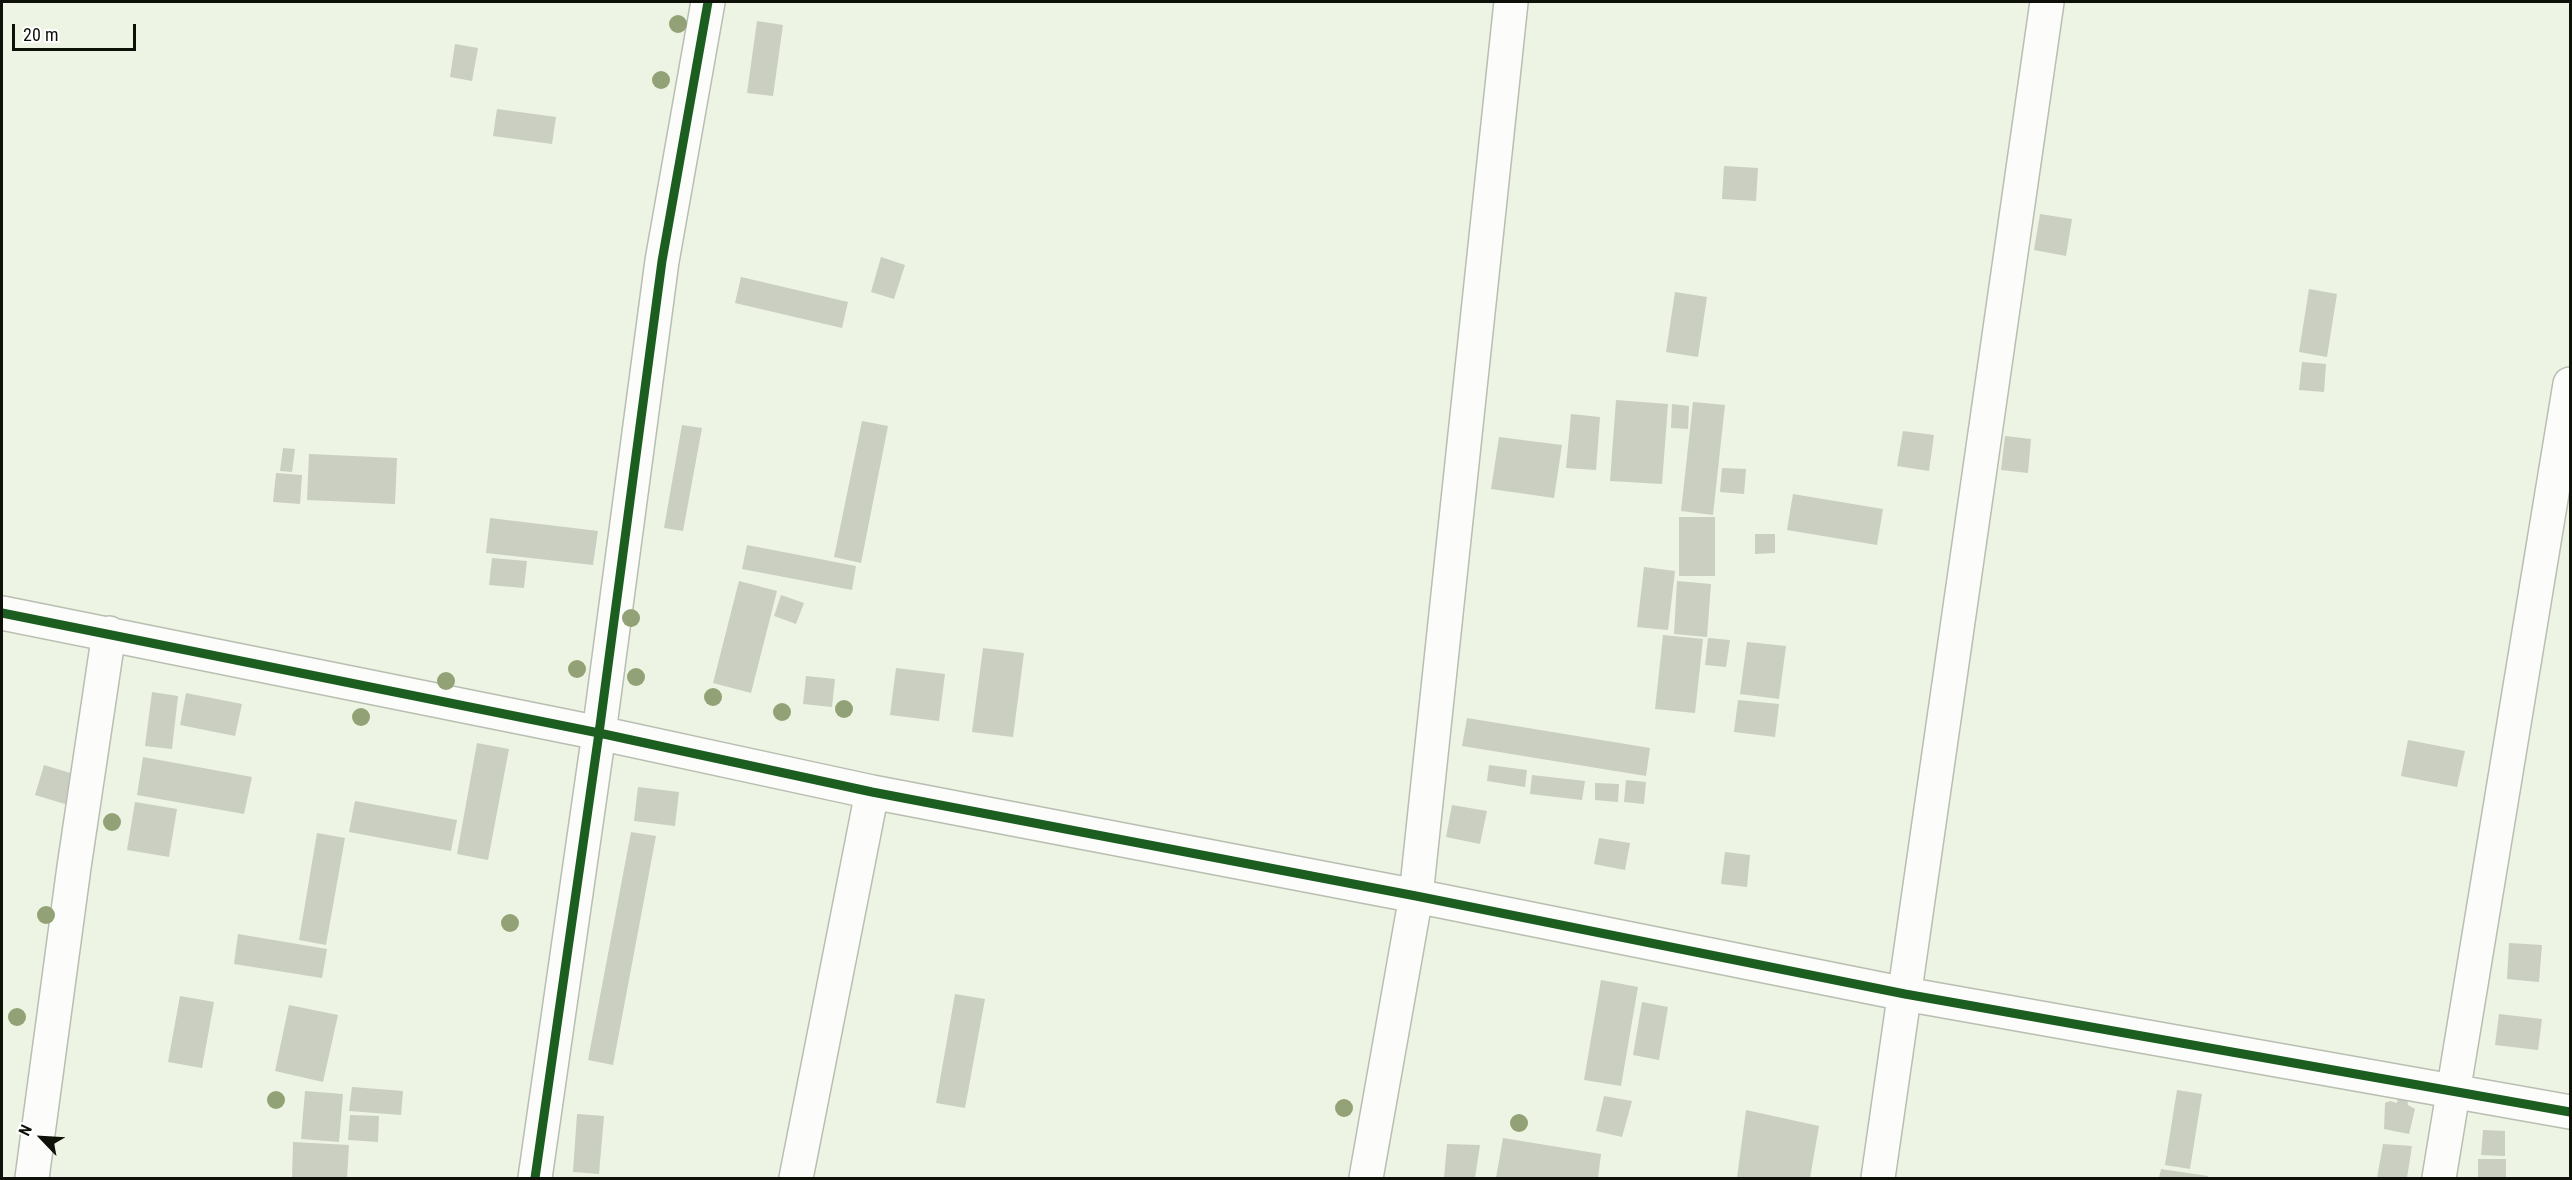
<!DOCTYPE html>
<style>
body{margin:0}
#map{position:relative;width:2572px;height:1180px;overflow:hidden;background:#edf4e3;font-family:"Roboto Condensed",sans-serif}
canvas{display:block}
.frame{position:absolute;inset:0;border:3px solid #0d1107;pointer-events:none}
.north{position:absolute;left:12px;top:1108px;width:60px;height:60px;-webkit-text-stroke:4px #fff;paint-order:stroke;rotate:295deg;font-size:16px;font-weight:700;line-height:24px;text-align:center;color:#0d1107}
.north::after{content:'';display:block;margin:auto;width:21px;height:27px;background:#0d1107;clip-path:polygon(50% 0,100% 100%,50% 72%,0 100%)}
.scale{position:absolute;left:12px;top:24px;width:124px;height:27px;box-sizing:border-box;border:3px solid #0d1107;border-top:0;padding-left:8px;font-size:18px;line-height:21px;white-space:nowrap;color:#0d1107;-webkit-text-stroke:4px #fff;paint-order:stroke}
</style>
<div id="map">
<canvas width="2572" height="1180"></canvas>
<div class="frame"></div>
<div class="north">N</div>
<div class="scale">20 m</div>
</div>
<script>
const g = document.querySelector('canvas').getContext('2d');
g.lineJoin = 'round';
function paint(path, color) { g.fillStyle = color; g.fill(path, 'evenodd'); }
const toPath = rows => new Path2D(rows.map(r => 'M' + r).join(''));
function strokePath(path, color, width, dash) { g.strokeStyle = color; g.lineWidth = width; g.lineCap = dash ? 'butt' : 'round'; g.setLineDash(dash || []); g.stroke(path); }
paint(toPath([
 [757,21,783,25,773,96,747,93],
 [455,44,478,48,472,81,450,77],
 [497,109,556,117,552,144,493,136],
 [1724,166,1758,168,1756,201,1722,199],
 [2040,214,2072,219,2066,256,2034,250],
 [881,257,905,265,894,299,871,292],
 [741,277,848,302,842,328,735,303],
 [2309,289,2337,294,2327,357,2299,352],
 [1675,292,1707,297,1698,357,1666,352],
 [2302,362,2326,364,2324,392,2299,390],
 [1616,400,1668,404,1662,484,1610,481],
 [1693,402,1725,405,1713,515,1681,511],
 [1672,404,1689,406,1688,429,1671,428],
 [1571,414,1600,417,1596,470,1566,468],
 [862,421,888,426,861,563,834,557],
 [682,425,702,428,683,531,664,528],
 [1903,431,1934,435,1929,471,1897,466],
 [2005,436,2031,439,2028,473,2001,470],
 [1499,437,1562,445,1554,498,1491,489],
 [283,448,295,449,292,472,280,471],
 [309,454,397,458,395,504,307,500],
 [1722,468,1746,469,1744,494,1720,492],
 [276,473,302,475,300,504,273,502],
 [1793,494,1883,509,1877,545,1787,530],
 [1679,517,1715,517,1715,576,1679,576],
 [490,518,598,531,593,565,486,553],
 [1755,534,1775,534,1775,553,1755,554],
 [747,545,856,566,852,590,742,569],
 [492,558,527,561,524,588,489,585],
 [1644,567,1675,571,1668,630,1637,627],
 [739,581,777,591,751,693,713,683],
 [1677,581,1711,584,1707,637,1674,634],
 [781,595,804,603,796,624,774,616],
 [1663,635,1703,639,1695,713,1655,709],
 [1708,638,1730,640,1726,667,1705,665],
 [1747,642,1786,646,1779,699,1740,694],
 [983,648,1024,653,1013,737,972,732],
 [896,668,945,674,939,721,890,715],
 [806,676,835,679,832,707,803,704],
 [152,692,178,696,172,749,145,746],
 [186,693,242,704,235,736,180,725],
 [1738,700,1779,704,1775,737,1734,732],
 [1467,718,1650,748,1646,776,1462,746],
 [2408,740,2465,751,2457,787,2401,776],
 [477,743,509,749,488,860,457,854],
 [143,757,252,777,244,814,137,795],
 [44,765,77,775,68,805,35,795],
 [1489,765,1527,770,1525,787,1487,781],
 [1532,775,1585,781,1582,800,1530,794],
 [1626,780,1646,782,1644,804,1624,802],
 [1595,783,1619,784,1618,802,1595,800],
 [638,787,679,792,675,826,634,821],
 [355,801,457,820,451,851,349,832],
 [135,802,177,809,169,857,127,850],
 [1452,805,1487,811,1480,844,1446,837],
 [631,832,656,836,613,1065,588,1060],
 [317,833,345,838,326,945,299,940],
 [1599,838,1630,843,1625,870,1594,864],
 [1725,852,1750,855,1747,887,1721,884],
 [238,934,327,949,322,978,234,964],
 [2509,943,2542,945,2539,982,2507,979],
 [1601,980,1638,987,1621,1086,1584,1080],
 [955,994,985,999,965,1108,936,1103],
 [180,996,214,1002,202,1068,168,1062],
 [1642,1002,1668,1007,1659,1060,1633,1055],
 [289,1005,338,1015,323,1082,275,1071],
 [2499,1014,2542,1019,2538,1050,2495,1045],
 [352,1087,403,1091,401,1115,349,1111],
 [2177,1090,2202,1094,2190,1169,2165,1165],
 [305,1091,343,1094,339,1142,301,1139],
 [1604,1096,1632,1101,1622,1137,1596,1131],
 [2398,1096,2407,1097,2408,1105,2415,1109,2409,1134,2384,1129,2385,1103,2390,1101,2397,1103],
 [1746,1110,1819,1126,1810,1178,1737,1178],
 [577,1114,604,1116,599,1174,573,1172],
 [350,1115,379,1116,378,1142,348,1140],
 [2483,1130,2505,1131,2505,1156,2481,1155],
 [1503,1138,1601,1154,1598,1178,1496,1178],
 [293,1142,349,1145,347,1178,292,1178],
 [1447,1144,1480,1145,1475,1178,1444,1178],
 [2383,1144,2412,1146,2407,1178,2377,1178],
 [2478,1159,2506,1159,2506,1178,2478,1178],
 [2161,1169,2208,1176,2207,1178,2159,1178]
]), '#cacfc2');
const minor = toPath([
 [2,613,599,733,872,792,1416,896,1905,994,2570,1112],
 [32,1178,74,867,109,633],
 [535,1178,599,733,662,261,708,2],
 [796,1178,872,792],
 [1366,1178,1416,896,1511,2],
 [1878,1178,2047,2],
 [2439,1178,2570,384]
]);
strokePath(minor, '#b8beb1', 36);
strokePath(minor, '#fcfdfb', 33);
strokePath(toPath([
 [2,613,599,733,872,792,1416,896,1905,994,2570,1112],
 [535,1178,599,733,662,261,708,2]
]), '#1b5e20', 9);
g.fillStyle = '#93a276';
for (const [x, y] of [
 [678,24],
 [661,80],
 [631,618],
 [577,669],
 [636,677],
 [446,681],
 [713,697],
 [844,709],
 [782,712],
 [361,717],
 [112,822],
 [46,915],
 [510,923],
 [17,1017],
 [276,1100],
 [1344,1108],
 [1519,1123]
]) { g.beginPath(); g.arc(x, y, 9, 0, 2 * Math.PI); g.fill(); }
</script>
